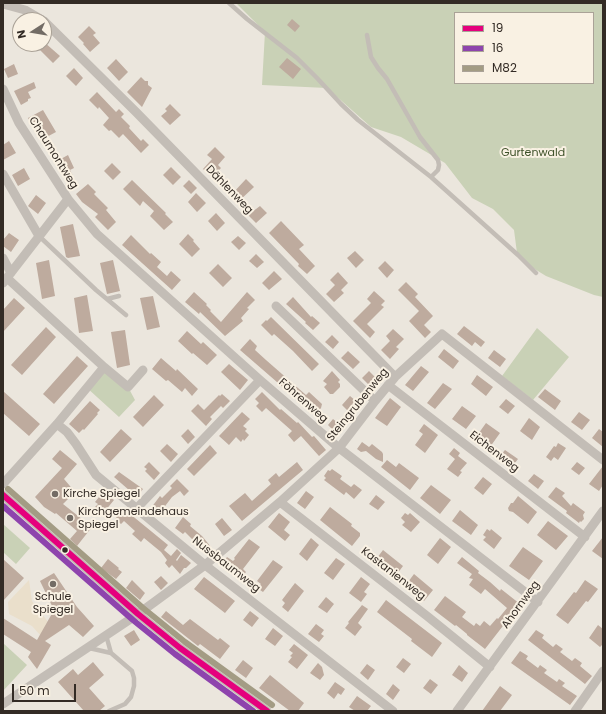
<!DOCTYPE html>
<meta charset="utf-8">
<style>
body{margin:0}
#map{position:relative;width:606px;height:714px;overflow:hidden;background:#ebe6dd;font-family:Poppins,sans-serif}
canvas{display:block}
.frame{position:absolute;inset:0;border:4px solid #332b25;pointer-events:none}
.legend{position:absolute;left:454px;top:12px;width:140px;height:72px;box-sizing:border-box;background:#f9f1e3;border:1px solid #aaa297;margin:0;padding:5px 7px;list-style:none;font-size:12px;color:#332b25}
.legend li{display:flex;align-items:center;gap:8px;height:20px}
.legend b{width:20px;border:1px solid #aaa297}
.north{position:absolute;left:12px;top:12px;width:40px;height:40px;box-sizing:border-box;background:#f9f1e3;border:1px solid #aaa297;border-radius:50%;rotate:258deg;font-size:11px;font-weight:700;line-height:16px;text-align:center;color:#332b25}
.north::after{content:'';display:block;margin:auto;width:14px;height:18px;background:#736c65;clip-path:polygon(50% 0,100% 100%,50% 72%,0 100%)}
.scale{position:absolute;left:12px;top:684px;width:64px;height:18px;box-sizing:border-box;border:2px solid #332b25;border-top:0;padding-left:5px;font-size:12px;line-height:14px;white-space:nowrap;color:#332b25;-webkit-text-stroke:3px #f9f1e3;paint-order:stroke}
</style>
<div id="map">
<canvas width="606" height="714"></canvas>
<div class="frame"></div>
<ul class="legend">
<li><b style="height:5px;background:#e5007d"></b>19</li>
<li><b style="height:5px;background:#8e44ad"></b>16</li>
<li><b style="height:5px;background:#a39c84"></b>M82</li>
</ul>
<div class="north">N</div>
<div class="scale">50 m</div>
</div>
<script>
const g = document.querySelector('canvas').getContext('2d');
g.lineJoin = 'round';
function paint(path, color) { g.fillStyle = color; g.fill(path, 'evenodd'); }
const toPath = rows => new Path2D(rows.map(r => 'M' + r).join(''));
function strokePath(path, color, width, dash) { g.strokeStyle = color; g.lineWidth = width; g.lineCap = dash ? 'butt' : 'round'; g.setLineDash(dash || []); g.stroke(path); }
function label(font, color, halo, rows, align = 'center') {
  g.font = font + ' Poppins,sans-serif'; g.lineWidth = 4; g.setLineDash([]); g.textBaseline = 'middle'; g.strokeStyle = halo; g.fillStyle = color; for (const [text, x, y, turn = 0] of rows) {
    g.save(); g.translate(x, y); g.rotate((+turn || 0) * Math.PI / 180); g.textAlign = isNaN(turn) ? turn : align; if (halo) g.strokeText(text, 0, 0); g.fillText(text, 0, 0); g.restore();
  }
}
paint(toPath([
 [236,3,603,3,603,297,594,295,546,276,533,268,517,253,514,230,493,209,472,198,445,163,401,137,371,127,327,88,262,85,265,32],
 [455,13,593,13,593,83,455,83],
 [537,328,569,357,533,400,502,376],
 [104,367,128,387,135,400,119,417,86,387],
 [3,524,30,548,16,564,3,552],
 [3,643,27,665,3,691]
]), '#c9d1b6');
paint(toPath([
 [29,580,32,601,52,627,41,636,32,626,9,614,8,602]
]), '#eadfcb');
paint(toPath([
 [292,19,300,26,295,32,287,25],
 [89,26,96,33,93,35,100,43,90,52,83,44,84,43,78,37],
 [44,42,60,56,53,63,38,48,42,44,44,44],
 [287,58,301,69,293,79,279,67],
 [116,59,128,72,119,81,107,68],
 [14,64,18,74,8,78,4,69],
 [74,68,83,78,76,86,66,76],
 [141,77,145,81,148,81,148,85,152,88,142,107,127,92],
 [34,82,36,88,28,92,31,98,28,99,28,101,21,105,14,91],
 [97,92,116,112,119,109,124,114,121,117,130,126,129,128,141,141,143,139,149,145,141,153,123,134,119,138,111,130,109,131,103,125,109,118,99,107,98,109,89,100],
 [170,104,181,115,170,125,161,116,167,111,165,109],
 [43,110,56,132,41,140,28,118],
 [9,141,16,153,3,160,3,145],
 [215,147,225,157,218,165,221,168,212,177,203,169,212,159,207,155],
 [68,155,74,168,70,170,74,178,67,182,63,173,65,172,59,160],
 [112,163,121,172,113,180,104,171],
 [171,167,181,177,173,185,163,175],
 [24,168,30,179,18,186,12,175],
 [246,179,254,187,238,202,231,195],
 [132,180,166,213,165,214,173,222,164,230,150,216,154,211,143,201,140,206,123,189],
 [189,180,197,188,191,194,183,186],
 [88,184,96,192,94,194,108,208,106,210,116,222,108,230,95,217,98,214,82,202,76,194],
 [196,193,206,203,197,212,188,202],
 [36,195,46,203,38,214,28,206],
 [260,206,267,213,256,223,248,215],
 [216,213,225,223,217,231,208,221],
 [281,221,304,245,299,249,315,266,307,274,298,266,299,264,269,233],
 [73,224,80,256,68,258,66,257,60,227],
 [9,233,19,240,11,252,3,246,3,240],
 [188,234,194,240,193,241,200,249,192,257,179,244],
 [131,235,150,254,151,253,161,262,157,267,167,276,171,271,181,280,172,290,122,245],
 [238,236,246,243,239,250,231,242],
 [355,251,364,260,356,268,347,258],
 [256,254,264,262,257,268,249,261],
 [49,260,55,296,42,299,36,263],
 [113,260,120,291,107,294,100,263],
 [385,261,394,270,387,278,378,268],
 [218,264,232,278,223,287,209,273],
 [274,271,282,279,269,290,262,283],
 [338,272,348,283,341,290,344,293,334,302,326,294,335,285,330,280],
 [406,282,418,294,415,297,433,316,424,325,431,332,425,338,409,321,419,311,398,290],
 [374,291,385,301,381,305,384,307,367,324,375,332,370,338,353,321,371,303,367,299],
 [194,292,207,304,206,305,211,310,210,311,221,322,247,292,255,300,247,308,249,309,241,318,243,321,225,336,200,312,199,314,185,302],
 [87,295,93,331,79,333,74,298],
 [153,296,160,327,147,330,140,298],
 [293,297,311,317,312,316,320,323,313,330,305,323,306,322,286,304],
 [14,298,25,308,3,332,3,310],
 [271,317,319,364,312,371,293,351,274,334,272,336,261,325,266,320,267,321],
 [464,326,485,342,481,347,475,342,472,346,457,334],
 [46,327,56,337,22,375,11,365],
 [393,329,404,339,396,347,399,349,390,359,381,350,390,341,386,336],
 [125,330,130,365,117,368,111,332],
 [187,331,201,344,203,342,217,355,207,365,193,353,192,354,178,341],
 [332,335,339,342,333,349,325,342],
 [250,339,257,346,255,350,266,360,306,395,309,392,322,404,321,408,315,415,240,350],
 [444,349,459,361,453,369,438,357],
 [494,350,506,359,500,367,488,358],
 [348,351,360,362,353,369,341,358],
 [77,356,88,366,54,404,43,394],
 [161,358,176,371,177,369,198,389,192,396,185,388,182,392,168,380,166,381,152,369],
 [229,364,248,380,240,390,221,372],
 [421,366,429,372,413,391,405,385],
 [332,371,340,380,338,382,340,384,340,387,333,394,330,394,324,387,327,384,323,381],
 [369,371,380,382,373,389,362,378],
 [477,375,493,387,486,396,471,384],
 [443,383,452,389,435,409,427,403],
 [545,389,561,401,555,410,538,397],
 [3,391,40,424,29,436,3,413],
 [262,392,280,410,281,409,297,423,298,422,312,437,314,436,326,450,319,456,301,436,294,442,288,435,292,431,266,408,262,412,256,406,259,403,255,399],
 [222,394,230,401,223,408,221,406,210,417,212,419,206,426,191,411,198,404,204,410,219,395,220,396],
 [154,395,164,405,143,427,133,417],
 [350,396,362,406,355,413,352,409,349,412,342,405],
 [390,398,401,407,387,426,375,418],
 [506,399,515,406,508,414,499,407],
 [90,401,100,410,97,413,98,414,84,430,83,429,79,433,69,424],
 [462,406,476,416,466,429,452,419],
 [242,412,250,419,243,426,247,429,245,431,249,435,244,441,243,439,241,442,236,437,229,445,219,436],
 [579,412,590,420,582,430,571,422],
 [529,418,540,427,532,440,520,431],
 [333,419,343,427,343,429,338,435,328,425],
 [486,423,500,433,490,447,476,437],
 [424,424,438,435,425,453,415,445,423,434,419,431],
 [121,429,132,439,110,462,100,452],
 [188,429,195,437,188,444,181,436],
 [599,429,603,432,603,447,592,438],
 [362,442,369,447,372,444,382,452,383,454,383,462,376,459,366,451,361,452,357,449],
 [558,443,566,448,558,460,554,457,551,461,546,457,554,446,556,447],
 [167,444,178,454,171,462,160,451],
 [210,445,217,453,194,476,187,469],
 [454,448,460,453,458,456,467,463,460,471,462,472,458,477,447,469,455,459,449,454],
 [60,450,77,464,64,479,75,492,63,504,92,527,77,546,70,539,77,531,56,513,55,514,44,507,35,497,62,468,52,459],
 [505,450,518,459,511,468,498,458],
 [387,460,396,467,399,463,419,478,410,490,381,467],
 [149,462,160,473,154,480,145,471,147,469,144,467],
 [297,462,303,470,242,521,229,506,245,493,252,501,271,484,268,480,276,473,279,477],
 [577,462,585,468,579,475,571,469],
 [603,466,603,485,599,491,589,484],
 [332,469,342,476,340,479,351,487,354,484,362,490,354,499,346,492,344,495,324,480,326,478,324,476,328,470,330,471],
 [119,472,143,489,137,497,114,477],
 [534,474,544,481,538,489,528,481],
 [483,477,492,484,483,495,474,488],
 [177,479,189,491,184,496,180,491,172,497,159,514,151,508,160,496,162,498,172,488,170,486],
 [431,485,451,500,440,514,420,498],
 [556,487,565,493,562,496,571,506,573,503,585,512,583,515,584,519,581,522,580,521,579,523,566,513,567,511,548,497],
 [306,491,314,497,305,509,297,503],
 [103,492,114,500,105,511,103,509,100,513,94,508,98,504,95,502],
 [376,495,385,502,378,510,369,504],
 [518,496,537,512,528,524,513,512,509,511,508,508,511,503,513,503],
 [330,507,352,524,351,526,360,533,360,536,352,546,320,520],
 [124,509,168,545,164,550,171,556,177,549,181,553,176,560,177,561,181,555,191,563,186,568,184,568,180,574,172,565,169,568,165,563,167,560,161,552,144,538,141,542,132,534,135,531,124,521,121,524,115,519],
 [460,510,478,525,471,535,452,521],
 [279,513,290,522,284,530,290,535,285,541,268,527],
 [405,513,408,515,410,513,420,522,411,532,402,525,405,522,401,518],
 [183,517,191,524,190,526,202,536,211,547,205,552,185,532,183,534,175,528],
 [222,518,232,530,224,536,215,524],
 [548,521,568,536,556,550,537,535],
 [487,529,490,531,491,529,502,538,494,549,483,540,486,537,483,535],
 [603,537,603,559,592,551],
 [311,538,319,545,307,561,299,554],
 [440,538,451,547,438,564,427,555],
 [249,539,260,547,243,569,246,572,241,578,235,573,233,575,221,565,227,557,233,561,235,559,234,558],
 [523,547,543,561,529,580,509,566],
 [383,550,403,566,394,578,374,562],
 [462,557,479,571,478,573,490,582,500,591,501,589,520,604,485,649,467,635,467,634,456,625,455,626,434,610,445,596,466,612,462,617,474,626,476,623,480,626,484,621,490,626,497,618,498,619,507,608,485,589,481,594,469,585,473,579,469,578,472,574,457,563],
 [336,558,345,564,333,580,324,573],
 [3,559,24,578,3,601],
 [108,559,119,568,118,569,122,572,116,579,101,568],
 [273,560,283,567,263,592,257,588,261,584,257,581],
 [54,573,77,607,94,626,83,637,69,625,45,641,51,645,37,669,28,657,31,652,3,634,3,618,37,640,54,610,40,581],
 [414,574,433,590,424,601,405,586],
 [161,576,168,583,161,590,154,582],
 [204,577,235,601,225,613,194,589],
 [361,577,370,584,364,592,367,594,361,602,349,593],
 [132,580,145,593,140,600,126,588],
 [585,580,598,589,588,602,586,601,568,624,556,615,574,592,576,593],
 [295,583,304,591,288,612,282,607,285,603,282,600],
 [326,597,334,604,327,613,318,607],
 [386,600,442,643,432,657,411,641,412,639,377,612],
 [362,605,368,609,358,623,362,627,355,636,345,628,349,623,348,622],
 [166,611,183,625,190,619,218,640,220,638,230,646,220,659,200,644,198,646,161,617],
 [250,611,259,618,252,627,243,620],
 [316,624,324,630,321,634,324,636,319,642,308,634],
 [598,625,603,629,603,644,600,647,589,638],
 [273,628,283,636,275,646,265,639],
 [134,630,140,640,131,646,124,636],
 [536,630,544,635,542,638,553,647,556,644,563,649,560,652,572,661,575,658,582,663,580,666,592,676,585,684,528,640],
 [294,644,308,655,297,669,288,662,292,657,290,656,293,653,289,650],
 [520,651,528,656,526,659,538,668,540,665,547,670,544,673,557,682,559,679,565,683,562,686,577,696,570,705,511,663],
 [403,658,411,664,404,673,396,667],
 [243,660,253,668,246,678,235,670],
 [93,662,104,675,89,688,105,706,99,711,84,711,58,682,73,669,78,675],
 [318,663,322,667,324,675,320,680,310,673],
 [367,664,375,670,368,680,360,673],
 [459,665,468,673,462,682,452,675],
 [270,675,304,703,298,711,290,711,259,688],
 [430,679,438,685,431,694,423,688],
 [335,682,345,689,341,695,338,693,334,699,327,693],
 [393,684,400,690,393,700,386,694],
 [500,686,512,695,500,711,482,711],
 [357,696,371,706,367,711,355,711,349,707]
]), '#beab9e');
strokePath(toPath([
 [229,3,247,19,297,58,317,78,341,104,358,120,431,177,518,255,536,273],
 [367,35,371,57,378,68,387,79,420,137,438,160,439,165,438,170,431,177],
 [39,236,96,290,126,315],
 [107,299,119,296],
 [4,509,10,501],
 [106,635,111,653],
 [89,648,111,653,132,671,134,678,134,686,131,697,125,704,109,711]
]), '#c3bdb6', 4.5);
strokePath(toPath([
 [3,4,25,10,42,20],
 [44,21,136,112,395,377],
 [3,89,19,123,68,199,3,283],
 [3,174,39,236],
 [68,199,97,234,260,380,339,448,538,602],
 [3,258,11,273],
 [276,306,375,401],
 [104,367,128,387,143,370],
 [388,385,585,537],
 [57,424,67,432,76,444,96,475,205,565,393,711],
 [3,484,57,424,104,367,7,278],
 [3,495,138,614,180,648,267,711],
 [280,502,427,616,490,667],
 [136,509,260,380],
 [3,704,138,614,205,565,280,502,339,448,375,401,395,377,442,334,603,460],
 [457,711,603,511],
 [575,711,603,671]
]), '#c3bdb6', 9);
strokePath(toPath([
 [3,495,138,614,180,648,267,711]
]), '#e5007d', 6);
strokePath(toPath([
 [3,506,133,620,175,654,253,711]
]), '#8e44ad', 6);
strokePath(toPath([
 [8,489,143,608,185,642,272,705]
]), '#a39c84', 6);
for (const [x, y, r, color] of [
 [55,494,4,"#736c65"],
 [70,518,4,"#736c65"],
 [65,550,3.5,"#332b25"],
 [53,584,4,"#736c65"]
]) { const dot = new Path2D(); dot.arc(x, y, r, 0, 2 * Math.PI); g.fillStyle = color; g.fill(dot); strokePath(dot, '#f9f1e3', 1.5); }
label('11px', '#332b25', '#f9f1e3', [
 ["Chaumontweg",53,153,58],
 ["Dählenweg",229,190,46],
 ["Föhrenweg",303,401,41],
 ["Steingrubenweg",358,405,-51],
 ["Eichenweg",494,452,38],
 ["Nussbaumweg",226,565,38],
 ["Kastanienweg",393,574,38],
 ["Ahornweg",521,605,-54]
]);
label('11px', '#3e5129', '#f9f1e3', [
 ["Gurtenwald",533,153]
]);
label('11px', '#332b25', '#f9f1e3', [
 ["Kirche Spiegel",63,494],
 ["Kirchgemeindehaus",78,512],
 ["Spiegel",78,525],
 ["Schule",53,597,"center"],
 ["Spiegel",53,610,"center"]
], 'left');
</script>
